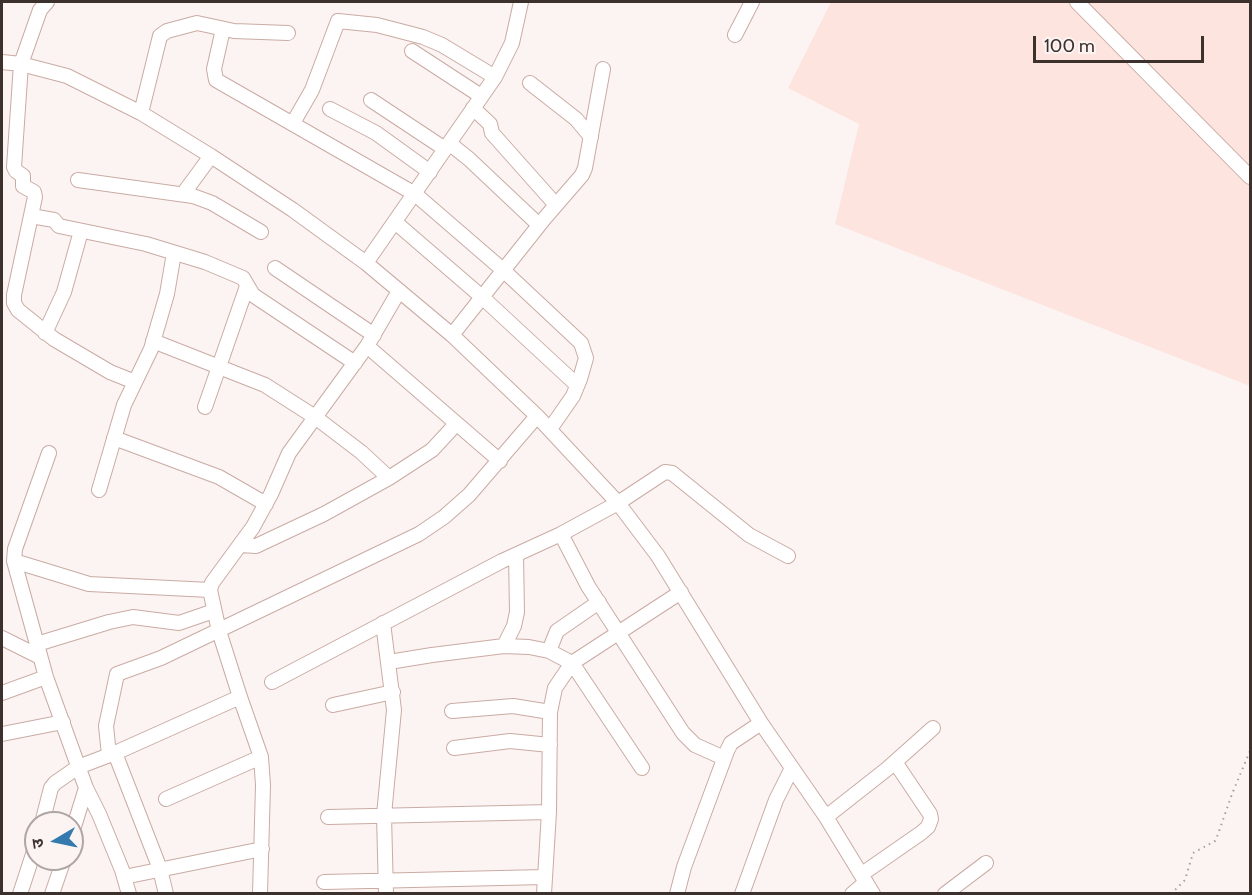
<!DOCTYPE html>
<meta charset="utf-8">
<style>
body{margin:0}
#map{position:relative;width:1252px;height:895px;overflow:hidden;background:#fbf4f3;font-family:Cabin,"Noto Sans Devanagari",sans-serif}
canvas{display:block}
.frame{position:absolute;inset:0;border:3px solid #3d312e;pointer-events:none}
.north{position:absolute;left:24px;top:811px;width:60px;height:60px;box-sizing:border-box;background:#fbf4f3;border:2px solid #afa6a4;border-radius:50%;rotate:261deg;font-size:16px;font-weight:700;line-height:24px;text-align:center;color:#3d312e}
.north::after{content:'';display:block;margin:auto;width:21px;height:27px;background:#357aaf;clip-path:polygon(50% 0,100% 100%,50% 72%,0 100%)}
.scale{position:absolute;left:1033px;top:36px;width:171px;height:27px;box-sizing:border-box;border:3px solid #3d312e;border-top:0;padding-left:8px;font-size:18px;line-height:21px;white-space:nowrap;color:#3d312e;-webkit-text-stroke:4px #fbf4f3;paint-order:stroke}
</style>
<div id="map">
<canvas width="1252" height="895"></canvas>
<div class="frame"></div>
<div class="north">उ</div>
<div class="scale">100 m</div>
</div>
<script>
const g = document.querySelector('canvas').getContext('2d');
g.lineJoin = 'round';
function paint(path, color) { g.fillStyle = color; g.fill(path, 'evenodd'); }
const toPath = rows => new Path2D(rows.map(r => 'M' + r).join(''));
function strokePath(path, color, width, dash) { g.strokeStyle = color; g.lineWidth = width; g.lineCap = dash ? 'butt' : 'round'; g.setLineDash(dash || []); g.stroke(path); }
paint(toPath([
 [831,2,1250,2,1250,386,835,224,859,124,788,88]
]), '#fde4de');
const minor = toPath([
 [47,2,40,10,21,64,14,167,16,171,23,176,23,186,34,192,35,197,14,295,14,303,18,310,54,339,110,372,135,382],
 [1077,2,1250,177],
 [223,29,214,69,216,80,415,194,503,270,581,343,586,358,580,379,573,396,550,429],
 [735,35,752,2],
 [412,51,481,96],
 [2,62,21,64,67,76,141,113,211,156,293,210,366,263,452,335,537,416,618,503,658,556,761,723,826,817,873,894],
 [530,83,576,119,591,137],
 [371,100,445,149],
 [473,108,490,124,492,133,556,205],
 [330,109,376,133,430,172],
 [141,113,160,36,167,31,197,23,234,31,288,33],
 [293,123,312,90,338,21,377,25,423,37,442,45,495,77],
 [449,143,469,159,539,225],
 [78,180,193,196,212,203,261,232],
 [183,194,211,156],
 [31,216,54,220,59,226,146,244,205,262,243,278,253,295,355,363],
 [395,222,482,297,577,385],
 [366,263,495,77,512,43,521,2],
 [275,268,374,335],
 [45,333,64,292,81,231],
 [452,335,544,219,582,175,585,168,603,69],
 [153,341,265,385,315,417,361,452,389,478],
 [367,346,500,461],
 [205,407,247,286],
 [114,438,219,477,266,504],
 [49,453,15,549,14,561,46,677,86,788,99,814,122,870,129,894],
 [99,490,124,405,151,349,167,294,174,253],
 [561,534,588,586,683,733,695,745,724,758],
 [240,545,256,546,324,514,389,478,432,450,456,424],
 [14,561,89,584,210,590],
 [383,623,394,710,384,815,386,894],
 [2,638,40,657],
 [37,644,109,622,133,617,179,623,214,611],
 [504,646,514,626,517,612,516,555],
 [549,651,557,631,599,602],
 [389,662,432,655,504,646,529,647,549,651,572,663,642,768],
 [272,682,502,561,561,534,618,503,665,472,672,473,749,535,788,556],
 [2,693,46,677],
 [333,705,393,692],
 [452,711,513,706,550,712],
 [2,734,63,722],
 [454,748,510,741,550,745],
 [115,753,160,869,166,894],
 [109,755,106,726,117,674,161,658,419,534,444,517,469,495,537,416],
 [166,799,261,757],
 [328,817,549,812],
 [826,817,887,769,933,728],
 [42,823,51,788,55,783,78,767,115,753,240,697],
 [72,833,86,788],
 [862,874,921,833,928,827,931,819,930,814,895,762],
 [124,877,262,849],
 [324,882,545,877],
 [20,894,36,845],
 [52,894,64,859],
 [260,894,263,785,261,757,240,697,219,631,210,590,212,583,253,527,271,494,289,453,367,346,399,291],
 [544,894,549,812,550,712,555,688,572,663,681,592],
 [677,894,684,867,727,751,731,743,761,723],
 [742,894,776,800,792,768],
 [852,894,866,882],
 [945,894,986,863]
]);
strokePath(minor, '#caaba3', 16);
strokePath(toPath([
 [1171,894,1185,880,1193,853,1215,841,1217,837,1232,794,1250,751]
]), '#a79e9c', 2, [1.5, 4.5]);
strokePath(minor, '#fff', 14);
</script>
